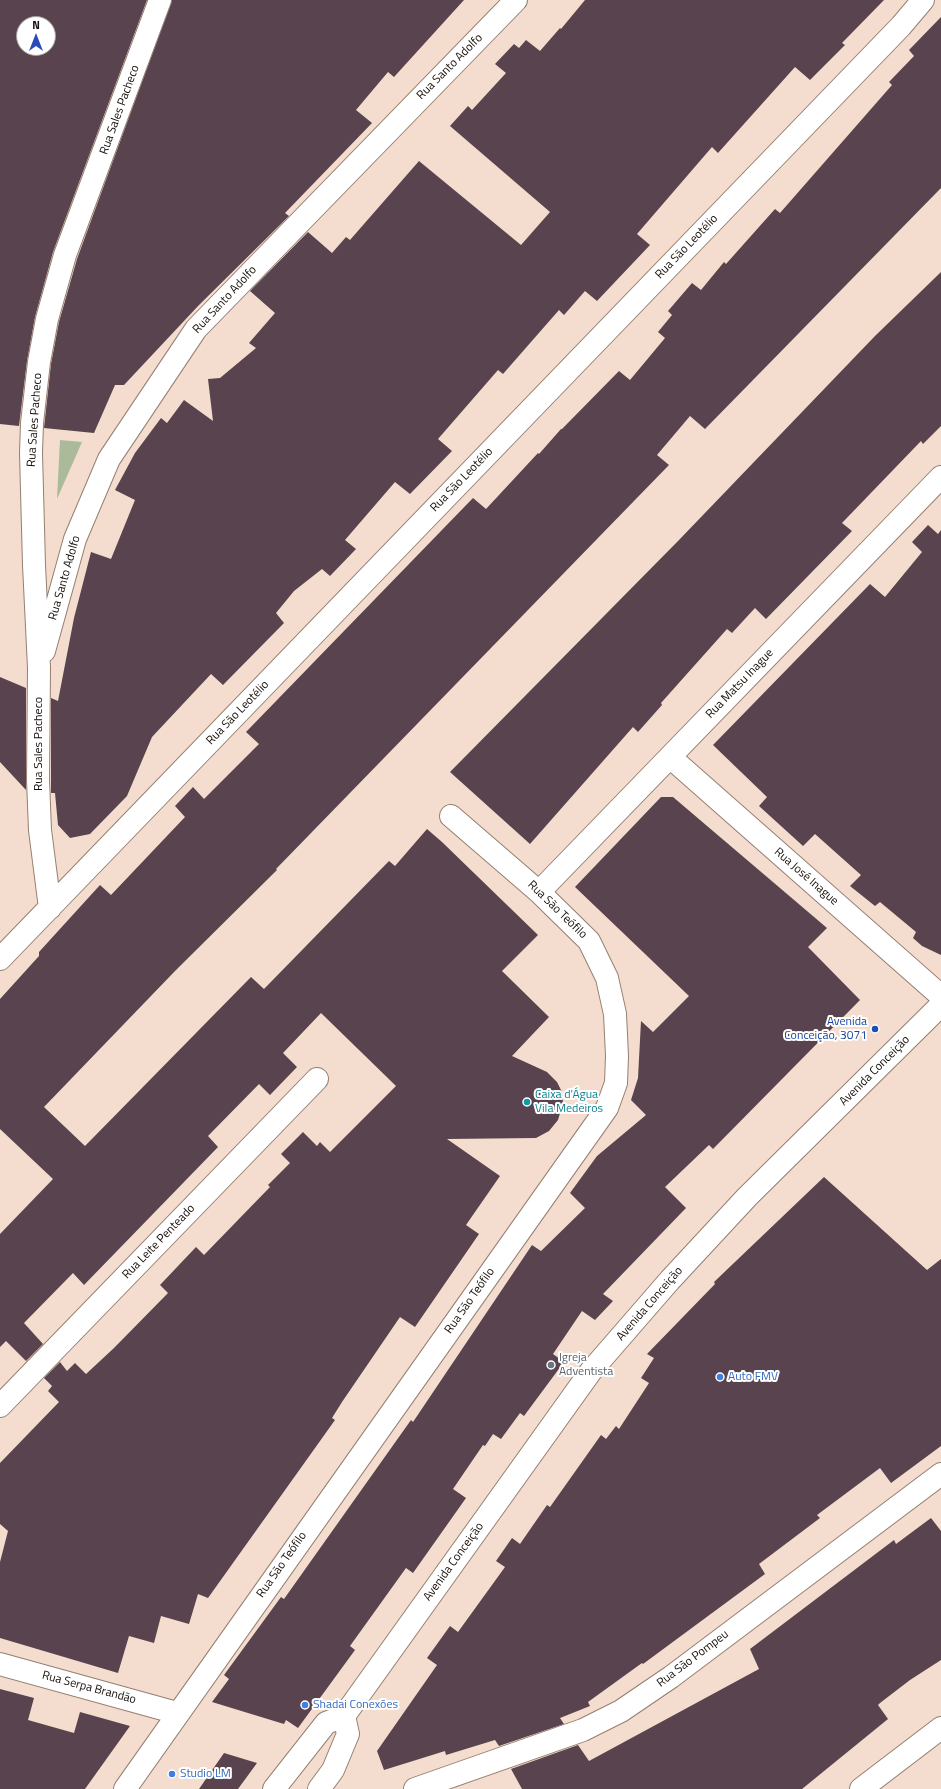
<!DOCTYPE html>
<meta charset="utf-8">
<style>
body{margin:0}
#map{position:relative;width:941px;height:1789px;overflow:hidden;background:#f4ddce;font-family:"Titillium Web",sans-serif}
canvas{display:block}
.north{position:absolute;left:16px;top:16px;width:40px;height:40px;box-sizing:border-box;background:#fff;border:1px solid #a19f9d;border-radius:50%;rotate:0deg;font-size:11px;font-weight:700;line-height:16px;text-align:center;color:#150e09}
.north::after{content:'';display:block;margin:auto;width:14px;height:18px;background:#284bba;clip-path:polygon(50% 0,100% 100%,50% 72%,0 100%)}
</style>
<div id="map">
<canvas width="941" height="1789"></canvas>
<div class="north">N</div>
</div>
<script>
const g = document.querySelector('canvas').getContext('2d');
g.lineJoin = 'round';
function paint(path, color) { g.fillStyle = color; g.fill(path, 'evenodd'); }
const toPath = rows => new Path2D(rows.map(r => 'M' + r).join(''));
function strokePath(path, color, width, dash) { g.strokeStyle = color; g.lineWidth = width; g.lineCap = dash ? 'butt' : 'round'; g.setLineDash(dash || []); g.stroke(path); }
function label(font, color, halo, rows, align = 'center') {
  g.font = font + ' "Titillium Web",sans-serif'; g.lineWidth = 4; g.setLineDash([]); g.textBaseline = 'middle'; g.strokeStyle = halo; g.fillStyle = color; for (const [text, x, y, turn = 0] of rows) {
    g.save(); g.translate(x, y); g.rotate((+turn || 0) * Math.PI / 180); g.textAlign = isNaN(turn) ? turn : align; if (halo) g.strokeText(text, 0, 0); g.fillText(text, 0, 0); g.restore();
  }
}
paint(toPath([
 [60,440,82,442,57,499]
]), '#aaba9a');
paint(toPath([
 [0,0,147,0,53,252,35,317,27,361,19,426,0,424],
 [24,24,48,24,48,48,24,48],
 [172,0,464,0,394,77,388,72,356,110,372,123,285,213,289,216,199,305,124,385,115,385,94,433,44,428,51,364,59,322,77,259],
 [585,0,884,0,842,43,845,45,810,80,795,67,718,153,712,147,637,234,650,245,597,301,585,291,564,315,559,310,503,374,498,370,438,439,452,451,410,494,395,482,345,540,356,549,330,576,322,569,294,591,276,613,284,623,223,685,211,674,152,737,127,796,90,834,70,838,58,825,55,793,51,793,51,698,58,701,74,618,91,552,111,559,135,500,115,490,135,453,161,418,167,423,184,400,213,421,208,379,220,378,256,348,249,343,275,313,250,291,308,232,332,253,346,237,350,240,419,161,521,245,550,212,450,126,468,106,472,110,506,73,495,64,514,44,519,48,526,40,540,51,560,28,561,29],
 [941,17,941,188,705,429,690,416,657,455,669,465,276,869,277,870,176,970,44,1107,85,1146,251,977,264,989,389,861,395,866,427,829,442,842,538,935,502,971,549,1017,512,1056,547,1072,557,1082,562,1092,563,1103,558,1120,549,1131,536,1138,447,1139,500,1176,466,1225,479,1234,415,1327,400,1317,342,1402,332,1418,335,1420,208,1598,198,1594,189,1624,161,1616,154,1643,129,1636,118,1673,0,1638,0,1562,8,1531,0,1524,0,1463,59,1402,48,1391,52,1386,44,1378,60,1362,67,1371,75,1363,86,1374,114,1348,168,1293,160,1285,196,1247,204,1255,270,1187,268,1185,290,1163,281,1154,303,1132,317,1146,320,1142,330,1152,396,1086,321,1013,283,1053,297,1067,270,1095,259,1084,208,1136,218,1147,84,1285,73,1273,24,1323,43,1344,26,1361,6,1341,0,1347,0,1234,53,1179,0,1129,0,999,39,956,39,952,100,885,111,895,185,817,175,806,193,787,204,799,259,744,246,732,473,498,486,509,538,453,539,454,561,429,562,429,619,371,630,380,665,338,658,332,672,315,668,311,692,283,701,290,724,262,726,264,775,209,780,213,892,85,889,82,914,56,909,50],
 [941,272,941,426,923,444,921,441,842,523,852,531,766,619,755,608,732,633,727,629,661,703,662,705,638,732,633,727,530,844,450,772,679,540,875,336],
 [928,525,938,534,941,530,941,955,922,946,913,938,916,932,880,902,875,906,850,886,861,875,815,834,803,846,759,806,767,797,713,745,870,584,885,597,922,552,912,542],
 [0,677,26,688,26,790,0,762],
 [661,797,673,797,827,928,808,947,860,1000,713,1149,709,1145,665,1187,686,1208,603,1294,613,1301,595,1320,582,1311,553,1354,564,1362,524,1416,520,1413,501,1439,493,1434,485,1446,483,1445,453,1489,466,1498,413,1573,406,1568,350,1646,355,1650,298,1728,286,1720,284,1724,212,1702,229,1679,224,1675,281,1597,284,1599,411,1420,413,1422,532,1245,541,1251,585,1208,570,1193,597,1156,646,1115,631,1100,638,1078,641,1021,653,1032,689,996,575,887],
 [824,1177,927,1270,941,1259,941,1446,891,1483,880,1468,817,1515,820,1518,759,1564,765,1574,643,1664,642,1663,588,1702,590,1706,560,1718,564,1724,499,1746,495,1740,446,1755,445,1751,384,1770,377,1751,437,1665,427,1658,450,1626,458,1632,505,1567,496,1561,512,1538,520,1544,547,1505,550,1507,601,1435,606,1439,616,1426,619,1429,649,1383,641,1378,654,1358,647,1354,715,1284,714,1282],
 [931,1518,941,1531,941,1660,910,1680,880,1703,878,1705,888,1719,802,1789,522,1789,511,1769,578,1745,589,1761,759,1669,750,1649,894,1540,896,1544],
 [0,1689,34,1698,28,1720,74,1733,80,1712,130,1726,85,1789,0,1789],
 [224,1753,257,1763,238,1789,199,1789]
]), '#58434e');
const minor = toPath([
 [44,651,75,539,109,459,196,329,516,0],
 [670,757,941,996],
 [539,892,941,477],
 [50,908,40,830,38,780,39,668,34,565,31,453,32,423,39,362,47,319,65,255,160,0],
 [0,959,901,26,923,0],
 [0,1406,317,1079],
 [0,1664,177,1713],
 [125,1789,607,1108,616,1083,617,1056,615,1014,607,978,589,941,539,892,451,816],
 [415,1789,583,1730,621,1711,671,1677,941,1474]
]);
const tertiary = toPath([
 [861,1789,941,1728]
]);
const secondary = toPath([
 [274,1789,326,1723,344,1716,591,1371,670,1280,747,1197,941,1005],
 [319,1789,333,1770,348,1734,344,1716]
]);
strokePath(minor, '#947f71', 24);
strokePath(tertiary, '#947f71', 24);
strokePath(secondary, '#947f71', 24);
strokePath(minor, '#fff', 22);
strokePath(tertiary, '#fff', 22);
strokePath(secondary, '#fff', 22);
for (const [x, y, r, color] of [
 [875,1029,4,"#1a4fb4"],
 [527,1102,4,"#0f9aa8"],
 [551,1365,4,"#6b7280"],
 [720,1377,4,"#3f7fe0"],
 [305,1705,4,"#3f7fe0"],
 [172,1774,4,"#3f7fe0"]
]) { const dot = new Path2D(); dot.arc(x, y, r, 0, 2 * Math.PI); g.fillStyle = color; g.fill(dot); strokePath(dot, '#fff', 1.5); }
label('12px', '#150e09', '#fff', [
 ["Rua Santo Adolfo",450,67,-45],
 ["Rua Sales Pacheco",120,110,-70],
 ["Rua São Leotélio",687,247,-46],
 ["Rua Santo Adolfo",225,300,-47],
 ["Rua Sales Pacheco",35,420,-86],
 ["Rua São Leotélio",462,480,-46],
 ["Rua Santo Adolfo",65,578,-74],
 ["Rua Matsu Inague",740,684,-46],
 ["Rua São Leotélio",238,713,-46],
 ["Rua Sales Pacheco",39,744,-90],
 ["Rua José Inague",806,877,41],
 ["Rua São Teófilo",557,910,44],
 ["Avenida Conceição",875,1071,-45],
 ["Rua Leite Penteado",159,1242,-46],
 ["Rua São Teófilo",470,1301,-55],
 ["Avenida Conceição",650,1304,-49],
 ["Avenida Conceição",454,1562,-54],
 ["Rua São Teófilo",282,1565,-55],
 ["Rua São Pompeu",693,1659,-37],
 ["Rua Serpa Brandão",89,1688,15]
]);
label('12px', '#164399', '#fff', [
 ["Avenida",867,1022],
 ["Conceição, 3071",867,1036]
], 'right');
label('12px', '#0d838f', '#fff', [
 ["Caixa d'Água",535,1095],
 ["Vila Medeiros",535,1109]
], 'left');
label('12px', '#5b616d', '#fff', [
 ["Igreja",559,1358],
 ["Adventista",559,1372]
], 'left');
label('12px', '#366cbe', '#fff', [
 ["Auto FMV",728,1377],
 ["Shadai Conexões",313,1705],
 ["Studio LM",180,1774]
], 'left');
</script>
